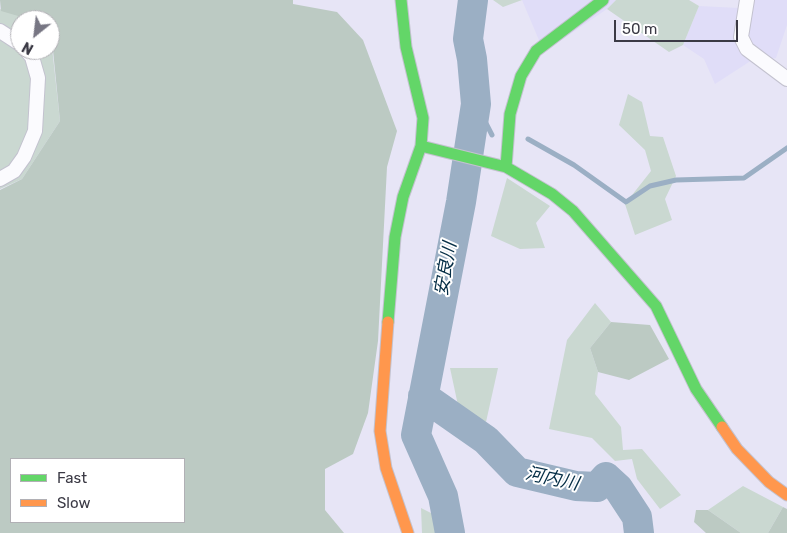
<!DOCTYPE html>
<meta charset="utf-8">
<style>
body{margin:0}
#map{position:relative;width:787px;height:533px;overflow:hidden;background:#e7e5f6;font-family:Rubik,sans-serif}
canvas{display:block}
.legend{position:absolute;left:10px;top:458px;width:175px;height:65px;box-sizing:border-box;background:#fff;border:1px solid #b1b0b5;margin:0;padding:6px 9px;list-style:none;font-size:15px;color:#3b3a45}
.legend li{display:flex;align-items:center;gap:10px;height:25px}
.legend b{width:25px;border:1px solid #b1b0b5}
.north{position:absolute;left:10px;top:10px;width:50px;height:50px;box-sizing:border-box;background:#fff;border:1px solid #b1b0b5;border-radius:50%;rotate:209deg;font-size:14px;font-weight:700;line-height:20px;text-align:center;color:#3b3a45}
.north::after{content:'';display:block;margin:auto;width:18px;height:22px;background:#777683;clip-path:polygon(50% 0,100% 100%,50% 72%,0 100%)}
.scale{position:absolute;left:614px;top:20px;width:124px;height:22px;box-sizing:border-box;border:2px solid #3b3a45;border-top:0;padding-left:6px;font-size:15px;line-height:18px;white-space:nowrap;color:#3b3a45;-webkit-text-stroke:4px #fff;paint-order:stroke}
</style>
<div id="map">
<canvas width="787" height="533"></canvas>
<ul class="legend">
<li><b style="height:6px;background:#63d668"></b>Fast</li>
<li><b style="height:6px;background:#ff974d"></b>Slow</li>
</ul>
<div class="north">N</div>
<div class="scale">50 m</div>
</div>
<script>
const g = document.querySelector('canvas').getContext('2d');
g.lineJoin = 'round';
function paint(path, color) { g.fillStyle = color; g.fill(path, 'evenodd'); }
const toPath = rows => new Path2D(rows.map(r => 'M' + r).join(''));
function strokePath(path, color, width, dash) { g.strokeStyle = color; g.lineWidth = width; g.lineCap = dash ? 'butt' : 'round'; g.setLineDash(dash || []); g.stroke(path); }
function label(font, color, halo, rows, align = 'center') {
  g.font = font + ' Rubik,"Noto Sans JP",sans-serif'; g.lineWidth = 4; g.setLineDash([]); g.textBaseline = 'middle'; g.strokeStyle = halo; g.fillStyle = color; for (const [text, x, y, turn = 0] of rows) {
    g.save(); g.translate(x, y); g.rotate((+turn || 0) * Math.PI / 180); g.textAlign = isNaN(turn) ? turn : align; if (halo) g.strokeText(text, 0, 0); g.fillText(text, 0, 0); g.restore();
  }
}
paint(toPath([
 [522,0,616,0,607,9,544,52],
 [739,0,787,0,787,25,776,58,749,62,715,84,704,59,683,45,699,6,739,8]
]), '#e0ddf8');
paint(toPath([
 [493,0,522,0,503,7],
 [616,0,689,0,699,6,683,45,669,52,607,9],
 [0,9,32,20,20,20,20,50,50,50,50,29,60,121,22,179,0,189],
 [628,94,642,102,650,136,663,137,676,176,665,199,672,220,635,235,625,204,651,171,645,150,619,125],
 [507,178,550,206,536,223,545,248,520,249,491,236],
 [595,303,611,322,590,348,598,372,595,394,621,427,623,450,642,449,681,495,660,509,637,479,632,459,615,461,592,438,549,429,567,340],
 [450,368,498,368,486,422,459,410],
 [743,486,783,507,768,533,741,533,708,510],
 [421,508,439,517,442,533,422,533]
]), '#cad8d1');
paint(toPath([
 [0,0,293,0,293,4,337,12,363,40,397,131,387,167,378,341,368,413,353,454,325,469,325,510,344,533,0,533,0,190,22,179,60,121,50,20,32,20,1,11],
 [11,459,184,459,184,522,11,522],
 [611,322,650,325,669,359,629,380,598,372,590,348],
 [783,507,787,509,787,533,768,533],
 [696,510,708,510,741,533,749,533,706,533,694,522]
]), '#bccac3');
strokePath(toPath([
 [476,104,492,135],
 [528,139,574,165,626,202,650,186,676,180,744,178,787,148]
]), '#9bafc4', 5);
strokePath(toPath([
 [423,396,486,440,517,472,576,486,597,487,606,477,618,488,637,517,639,533],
 [450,533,443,496,416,435,461,202,476,104,472,59,468,39,473,0]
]), '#9bafc4', 30);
const street = toPath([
 [747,0,741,37,747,49,787,79],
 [0,31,20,44],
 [0,179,14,171,24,157,35,131,38,78,32,57,26,50]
]);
const fast = toPath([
 [421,146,506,167,552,194,573,211,656,306,696,389,722,427],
 [506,167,510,114,521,76,536,51,603,0],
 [388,322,395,237,403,197,421,146,423,118,406,47,401,0]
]);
const slow = toPath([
 [388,322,380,431,386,468,408,533],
 [722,427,737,449,769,482,787,495]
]);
strokePath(street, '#c3c2cf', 16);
strokePath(fast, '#c3c2cf', 13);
strokePath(slow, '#c3c2cf', 13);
strokePath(street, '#fbfbfe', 14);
strokePath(fast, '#63d668', 11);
strokePath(slow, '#ff974d', 11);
label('italic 18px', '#042d45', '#fff', [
 ["安良川",446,269,-80],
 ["河内川",552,479,12]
]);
</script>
